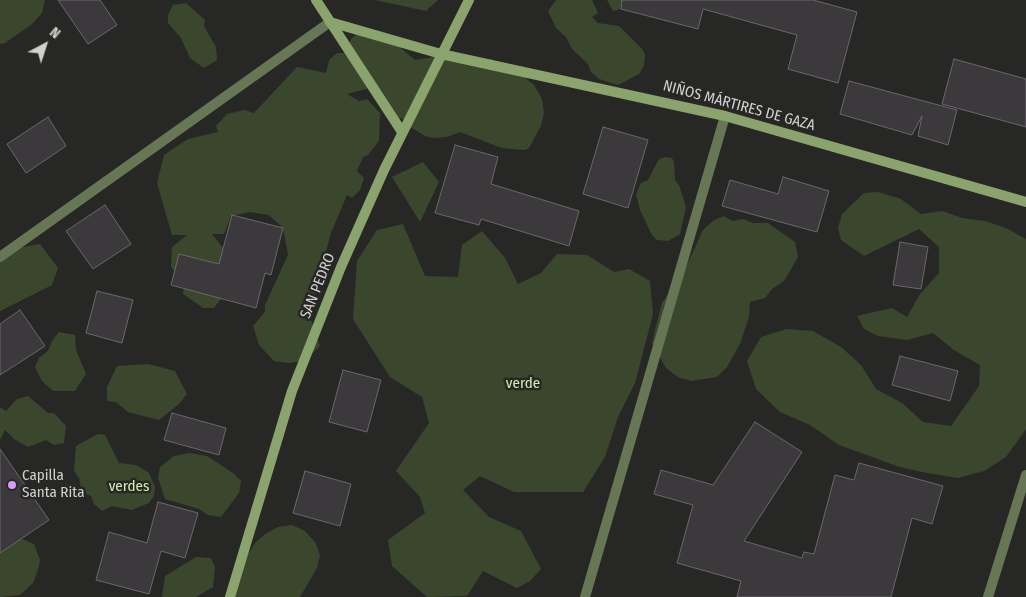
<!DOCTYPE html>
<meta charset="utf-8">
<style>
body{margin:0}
#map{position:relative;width:1026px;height:597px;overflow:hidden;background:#272825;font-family:"Fira Sans Condensed",sans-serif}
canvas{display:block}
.north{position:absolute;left:20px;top:20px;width:50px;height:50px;-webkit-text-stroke:4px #272825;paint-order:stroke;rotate:40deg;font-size:14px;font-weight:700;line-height:20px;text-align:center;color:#d0d1cf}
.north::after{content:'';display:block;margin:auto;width:18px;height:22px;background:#d0d1cf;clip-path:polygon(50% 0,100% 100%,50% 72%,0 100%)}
</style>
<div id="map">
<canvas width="1026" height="597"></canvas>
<div class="north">N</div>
</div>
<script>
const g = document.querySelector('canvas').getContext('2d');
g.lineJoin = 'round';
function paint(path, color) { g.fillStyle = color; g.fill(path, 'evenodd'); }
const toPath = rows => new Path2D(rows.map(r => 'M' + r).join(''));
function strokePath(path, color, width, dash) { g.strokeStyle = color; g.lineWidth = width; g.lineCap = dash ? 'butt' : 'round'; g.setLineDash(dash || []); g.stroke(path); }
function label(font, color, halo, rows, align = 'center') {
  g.font = font + ' "Fira Sans Condensed",sans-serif'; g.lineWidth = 5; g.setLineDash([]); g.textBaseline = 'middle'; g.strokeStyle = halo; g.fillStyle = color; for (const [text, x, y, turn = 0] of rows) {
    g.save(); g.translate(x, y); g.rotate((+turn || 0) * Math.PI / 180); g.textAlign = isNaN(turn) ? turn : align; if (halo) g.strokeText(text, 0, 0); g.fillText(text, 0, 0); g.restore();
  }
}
paint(toPath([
 [0,0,45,0,42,13,31,25,5,43,0,44],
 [375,0,438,0,426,11],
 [556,0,592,0,598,13,592,17,598,23,619,26,642,49,645,54,644,66,639,74,618,85,599,79,591,72,588,64,572,49,566,37,556,28,548,11],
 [607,0,656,0,613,11],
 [186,3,205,20,204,26,216,47,217,60,204,68,190,58,181,38,168,23,168,15,173,5],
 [361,31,395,43,415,60,434,57,479,60,492,59,500,66,514,69,534,85,542,99,544,113,541,126,529,148,525,150,502,148,460,132,447,137,434,138,425,136,409,126,403,119,394,116,370,88,347,94,359,101,367,99,380,113,379,141,368,155,363,157,357,171,364,178,360,190,352,198,347,195,331,233,309,315,320,346,304,361,289,363,274,361,259,345,253,326,265,312,265,305,288,255,283,228,269,215,250,212,231,216,224,234,212,234,230,257,224,295,214,308,203,308,183,294,185,282,171,267,172,247,187,235,172,235,157,183,164,155,188,139,218,132,216,126,227,114,244,110,254,113,297,67,326,73,329,60,337,53,352,53,349,45,351,39],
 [666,157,672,158,674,162,675,180,679,185,686,207,680,234,668,241,657,240,652,235,640,210,636,194,641,183,648,180,659,159],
 [423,162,439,182,420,222,392,177],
 [878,192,901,199,921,214,942,211,962,218,985,221,1006,228,1026,239,1026,429,1006,457,984,471,958,478,927,473,900,467,839,445,810,425,780,412,756,389,747,361,761,337,786,329,813,331,841,347,861,365,876,389,902,403,923,422,951,426,979,386,980,365,954,350,933,333,907,340,878,336,864,329,857,316,892,308,907,317,920,294,939,273,939,247,919,229,864,256,841,240,838,228,842,214,864,193],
 [724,216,732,221,743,219,753,223,768,223,795,242,798,257,784,281,772,289,765,298,750,302,749,317,740,344,727,367,717,377,691,381,678,377,666,368,652,344,655,330,662,303,686,267,703,230,714,220],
 [403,224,425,276,458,277,462,245,482,231,505,258,518,284,541,273,557,254,587,255,614,272,629,269,650,281,653,314,635,383,618,417,605,457,583,492,514,492,480,476,463,490,489,517,521,531,541,569,530,581,517,588,483,571,467,596,427,597,392,566,388,540,425,513,420,497,396,471,429,423,422,397,390,377,353,319,357,261,377,230],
 [40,244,58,268,52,285,0,311,0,251],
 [59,332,75,335,76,350,86,374,75,391,53,391,42,381,35,367,39,358,48,351,52,341],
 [148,364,175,371,187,394,179,404,159,420,128,412,116,402,107,401,107,387,117,366],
 [28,396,48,413,54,413,66,426,64,443,54,445,46,440,28,447,14,439,5,430,0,440,0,407,6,411,17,399],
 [98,434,105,435,119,463,136,465,149,473,155,487,154,496,149,503,132,510,112,506,102,511,94,504,91,496,82,492,79,478,74,471,76,446],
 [189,453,207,456,233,473,241,481,239,493,221,517,208,515,199,509,165,499,158,478,160,467,174,456],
 [292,525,305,531,315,542,320,555,317,568,300,597,234,597,248,554,255,543,265,534,278,527],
 [22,539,34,544,40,560,38,570,33,583,20,595,0,597,0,540],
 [196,557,211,558,215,567,213,587,196,597,162,597,165,576]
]), '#3b472c');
const building = toPath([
 [58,0,100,0,117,25,88,44,58,0],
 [622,0,813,0,857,12,838,83,788,69,797,35,703,9,698,29,621,9,622,0],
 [954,59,1026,79,1026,127,942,104,954,59],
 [849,81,957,110,948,145,918,136,922,116,912,135,840,114,849,81],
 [48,117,66,146,26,173,7,144,48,117],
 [603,127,648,140,628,208,583,194,603,127],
 [455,145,498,157,491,184,579,211,569,246,481,219,479,225,435,213,455,145],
 [783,177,829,191,817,232,722,206,730,180,778,194,783,177],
 [105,205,131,244,93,269,66,231,105,205],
 [232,215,283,228,271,275,265,273,256,308,171,285,179,254,219,264,232,215],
 [900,242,928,247,921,289,893,285,900,242],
 [97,291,133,300,122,343,86,333,97,291],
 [20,310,45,346,0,375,0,324,20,310],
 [900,356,958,371,950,401,892,385,900,356],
 [343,370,381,380,367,432,329,422,343,370],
 [172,413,226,428,219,455,164,440,172,413],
 [755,422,802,452,744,541,802,558,804,552,814,554,835,475,854,480,859,463,943,486,932,524,912,518,891,597,737,597,741,581,677,563,693,505,654,494,661,470,713,485,755,422],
 [0,449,49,520,0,553,0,449],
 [305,471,351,484,340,526,293,513,305,471],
 [158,502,198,513,185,558,161,551,149,594,96,580,109,532,147,543,158,502]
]);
paint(building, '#3b393c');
strokePath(building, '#6a686b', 1);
strokePath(toPath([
 [0,257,330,22],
 [585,597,725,116],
 [988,597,1026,475]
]), '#677655', 10);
strokePath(toPath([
 [316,0,402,132],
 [330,22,441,54,725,116,1026,202],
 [230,597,292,391,341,267,384,170,469,0]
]), '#8ba36d', 10);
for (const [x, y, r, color] of [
 [12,485,5,"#d69bf9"]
]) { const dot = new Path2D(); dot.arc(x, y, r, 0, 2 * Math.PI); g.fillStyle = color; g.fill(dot); strokePath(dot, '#272825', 2); }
label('15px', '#d0d1cf', '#272825', [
 ["NIÑOS MÁRTIRES DE GAZA",739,106,15],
 ["SAN PEDRO",318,286,-68]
]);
label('15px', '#d2eeaf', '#272825', [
 ["verde",523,384],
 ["verdes",129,487]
]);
label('15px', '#d0d1cf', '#272825', [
 ["Capilla",22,476],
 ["Santa Rita",22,493]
], 'left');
</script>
